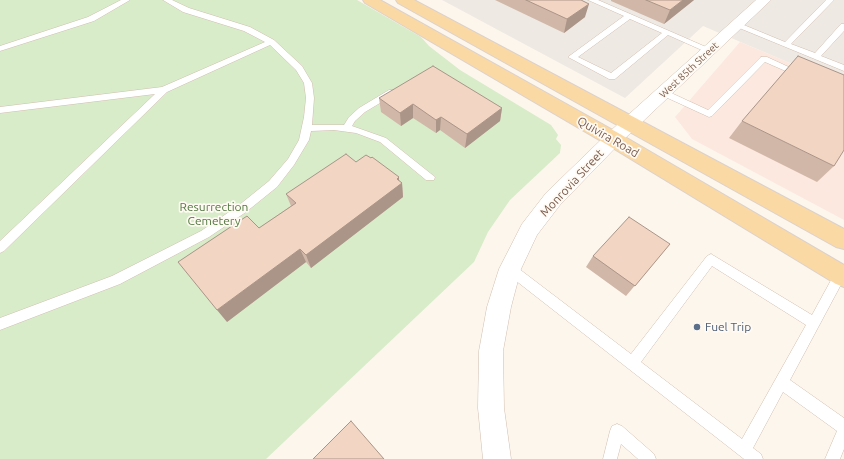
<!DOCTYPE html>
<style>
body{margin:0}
canvas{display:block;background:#fdf6ec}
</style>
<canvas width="844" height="459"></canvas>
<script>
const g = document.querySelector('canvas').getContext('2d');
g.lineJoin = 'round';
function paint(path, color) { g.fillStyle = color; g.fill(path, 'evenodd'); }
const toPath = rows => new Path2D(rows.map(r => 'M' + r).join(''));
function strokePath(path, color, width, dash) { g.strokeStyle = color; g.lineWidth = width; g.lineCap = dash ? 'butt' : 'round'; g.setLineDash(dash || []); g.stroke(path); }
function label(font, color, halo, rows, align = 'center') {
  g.font = font + ' Ubuntu,sans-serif'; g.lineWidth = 3.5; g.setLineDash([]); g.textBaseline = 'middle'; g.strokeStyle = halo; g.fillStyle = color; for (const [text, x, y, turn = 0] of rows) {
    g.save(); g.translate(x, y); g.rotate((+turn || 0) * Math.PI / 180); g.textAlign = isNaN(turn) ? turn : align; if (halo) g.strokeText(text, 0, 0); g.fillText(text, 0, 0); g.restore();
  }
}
paint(toPath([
 [740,42,844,86,844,220,692,139,675,117]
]), '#fde8e0');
paint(toPath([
 [442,0,844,0,844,86,703,26,625,98]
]), '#efe9e4');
paint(toPath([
 [0,0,357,0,421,37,429,46,460,70,551,125,558,135,556,139,561,145,560,153,510,200,488,232,474,262,266,459,0,459]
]), '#d8ecc9');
const lane = toPath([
 [121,0,130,0,94,21,0,51,0,46,88,17,121,0],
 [163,0,172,0,189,8,250,27,274,40,302,66,312,83,314,98,312,125,344,125,349,117,359,108,389,90,395,90,396,92,395,94,365,112,355,121,352,126,386,138,435,177,434,180,426,180,380,142,356,133,334,130,311,131,309,140,294,165,277,187,246,212,209,237,120,284,0,330,0,318,112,276,201,231,238,206,269,181,288,159,299,140,304,117,306,98,304,83,296,70,270,45,167,92,4,251,0,253,0,241,155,94,0,113,0,107,162,87,265,42,244,31,183,12,163,0],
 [588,0,598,0,713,50,709,52,706,52,668,35,615,79,609,79,568,57,624,16,588,0],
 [630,19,662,33,611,73,578,57,630,19],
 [826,0,834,0,791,44,815,53,841,24,844,24,844,31,821,56,844,65,844,71,732,25,736,23,739,23,785,42,826,0],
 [761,57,767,57,804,74,803,76,797,76,765,62,712,116,709,117,661,95,660,93,661,91,667,91,708,110,761,57],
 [711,254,812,315,836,271,840,270,844,271,844,279,790,380,844,418,844,449,840,459,825,459,837,431,783,392,753,448,761,454,763,459,744,459,506,273,504,269,506,265,510,264,514,265,631,354,707,256,711,254],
 [712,266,806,325,742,439,641,362,712,266],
 [617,424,622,426,654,454,656,459,638,459,621,444,617,459,603,459,610,431,612,426,617,424]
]);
const street = toPath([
 [756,0,771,0,619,144,560,205,537,235,521,269,511,307,503,351,504,408,511,459,483,459,478,408,479,351,487,307,499,269,522,224,546,193,607,134,756,0]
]);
const primary = toPath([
 [363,0,380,0,620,134,844,265,844,287,836,284,606,144,365,3,363,0],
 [396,0,414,0,844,229,844,249,836,247,398,3,396,0]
]);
strokePath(lane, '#d1beb0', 1);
strokePath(street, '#d1beb0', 1);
strokePath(primary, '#dad1cd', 2);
paint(lane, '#fff');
paint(street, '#fff');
paint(primary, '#fbd9a5');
paint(toPath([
 [495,0,581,0,585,17,564,33],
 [611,0,694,0,664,24,611,1],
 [379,98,502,108,500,121,465,148,440,130,436,133,413,118,401,126,381,112],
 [742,121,834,166,817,182,729,138],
 [356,162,399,177,399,180,402,183,403,197,311,268,306,262,227,322,259,228,291,206,286,194],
 [670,244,626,296,586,267,593,256]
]), '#d1b7a8');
paint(toPath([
 [683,0,694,0,664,24,670,10],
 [589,4,585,17,564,33,567,19],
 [413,104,413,118,401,126,400,113],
 [502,108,500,121,465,148,467,134],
 [441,117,440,130,436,133,436,120],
 [399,177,399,185,402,183,403,197,311,268,306,255],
 [300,249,306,262,227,322,217,310]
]), '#aa9588');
const building = toPath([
 [526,0,581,0,589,4,567,19,526,0],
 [646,0,683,0,670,10,646,0],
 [798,56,844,75,844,150,834,166,742,121,798,56],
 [433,66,502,108,467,134,441,117,436,120,413,104,400,113,379,98,433,66],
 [346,154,356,162,366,155,371,158,372,157,399,177,397,179,402,183,306,255,300,249,217,310,178,262,247,216,259,228,296,203,286,194,346,154],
 [629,217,670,244,635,286,593,256,629,217],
 [351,421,384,459,313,459,351,421]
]);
paint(building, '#f3d5c3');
strokePath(building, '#aa9588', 1);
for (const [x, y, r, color] of [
 [697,327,4,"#5c6f8a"]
]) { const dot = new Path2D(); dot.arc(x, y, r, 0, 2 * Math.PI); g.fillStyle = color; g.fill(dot); strokePath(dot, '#fffaf3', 1.5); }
label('10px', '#7a5c4d', '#fffaf3', [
 ["West 85th Street",689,70,-43]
]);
label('12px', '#7a5c4d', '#fffaf3', [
 ["Quivira Road",608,137,30],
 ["Monrovia Street",572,183,-47]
]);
label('12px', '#537a41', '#fffaf3', [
 ["Resurrection",214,207],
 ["Cemetery",214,221]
]);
label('12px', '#4e5e75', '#fffaf3', [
 ["Fuel Trip",705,327]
], 'left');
</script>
